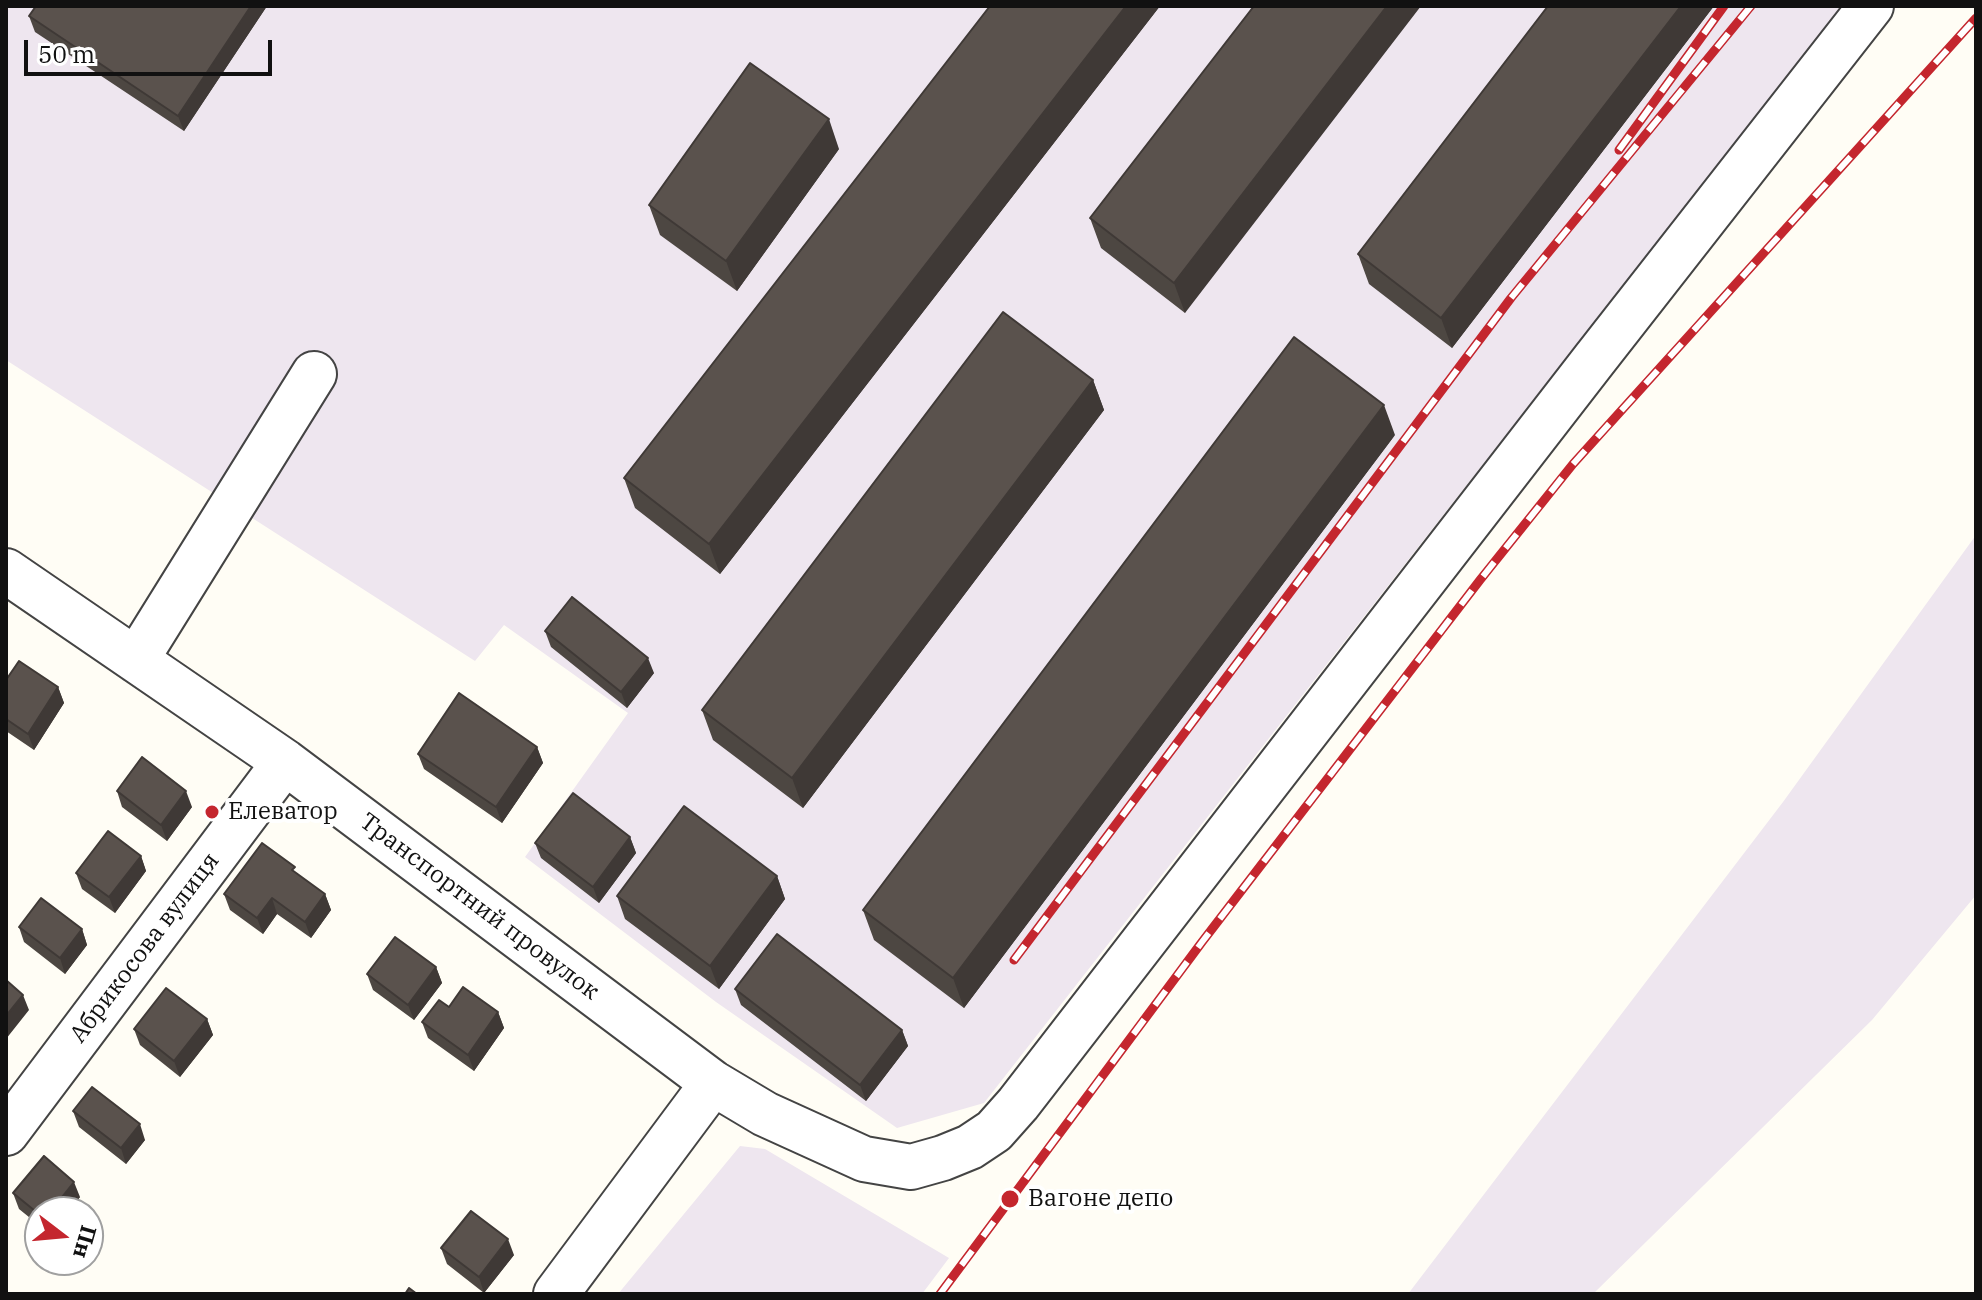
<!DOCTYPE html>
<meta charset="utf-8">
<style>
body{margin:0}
#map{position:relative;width:1982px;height:1300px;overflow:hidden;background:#fffdf5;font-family:"IBM Plex Serif",serif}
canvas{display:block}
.frame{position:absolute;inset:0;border:8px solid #111;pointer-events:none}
.north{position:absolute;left:24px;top:1196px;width:80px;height:80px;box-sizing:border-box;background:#fff;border:2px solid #a0a0a0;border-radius:50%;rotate:106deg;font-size:22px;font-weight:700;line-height:32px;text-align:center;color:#111}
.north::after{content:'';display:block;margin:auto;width:28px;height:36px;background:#c4262e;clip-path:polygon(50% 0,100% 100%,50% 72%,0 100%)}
.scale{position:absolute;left:24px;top:40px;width:248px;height:36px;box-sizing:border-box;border:4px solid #111;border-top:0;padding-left:10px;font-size:24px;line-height:28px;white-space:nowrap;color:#111;-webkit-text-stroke:6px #fff;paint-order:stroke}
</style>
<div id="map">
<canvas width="1982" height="1300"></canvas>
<div class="frame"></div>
<div class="north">Пн</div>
<div class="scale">50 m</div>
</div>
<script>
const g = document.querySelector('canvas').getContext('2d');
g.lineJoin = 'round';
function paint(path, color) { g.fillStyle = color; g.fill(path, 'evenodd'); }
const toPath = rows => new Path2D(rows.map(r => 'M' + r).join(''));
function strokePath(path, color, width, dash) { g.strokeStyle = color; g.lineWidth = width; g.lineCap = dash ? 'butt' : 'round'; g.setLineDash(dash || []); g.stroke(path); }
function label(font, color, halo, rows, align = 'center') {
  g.font = font + ' "IBM Plex Serif",serif'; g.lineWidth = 8; g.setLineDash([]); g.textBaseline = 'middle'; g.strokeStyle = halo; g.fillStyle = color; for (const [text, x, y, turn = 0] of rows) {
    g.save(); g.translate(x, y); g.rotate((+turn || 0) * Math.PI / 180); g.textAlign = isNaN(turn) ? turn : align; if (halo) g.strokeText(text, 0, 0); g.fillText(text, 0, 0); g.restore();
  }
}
paint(toPath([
 [6,6,1841,6,984,1103,897,1128,716,1002,525,857,628,713,504,625,475,661,6,360],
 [1976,535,1976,895,1872,1020,1593,1294,1408,1294,1783,802],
 [740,1146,765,1149,949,1258,922,1294,618,1294]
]), '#eee6ef');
const minor = toPath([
 [6,571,285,762,713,1083,765,1114,864,1159,911,1167,943,1158,970,1147,994,1131,1018,1104,1594,360,1871,6],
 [136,660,314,374],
 [6,1133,285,762],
 [556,1294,713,1083]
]);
strokePath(minor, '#444', 48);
strokePath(minor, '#fff', 44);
const rail = toPath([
 [1619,150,1724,6],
 [1014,960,1511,298,1751,6],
 [940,1294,1202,942,1480,580,1573,464,1976,18]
]);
strokePath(rail, '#c4262e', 9);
strokePath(rail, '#fff', 6, [18]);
paint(toPath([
 [267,6,184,131,35,32,29,16],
 [990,6,1160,6,720,574,635,508,624,478],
 [1254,6,1185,313,1101,248,1090,218],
 [1548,6,1714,6,1452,348,1369,284,1358,254],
 [839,149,737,291,660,235,649,205],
 [1093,380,1104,410,803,808,713,740,702,710],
 [1395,435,964,1008,874,940,863,910],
 [545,631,654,673,627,708,551,647],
 [6,680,58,687,64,703,34,750,6,731],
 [537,747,543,763,502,823,424,769,418,754],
 [117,791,192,807,167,841,122,807],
 [630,837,636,853,599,903,541,858,535,843],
 [141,856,146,871,115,913,82,889,76,873],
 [297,874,325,894,331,910,311,938,277,914,263,934,230,910,224,894],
 [777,876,785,899,719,989,625,919,617,896],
 [19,927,82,929,87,945,65,974,24,942],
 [436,967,442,983,414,1020,373,990,367,974],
 [735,989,902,1030,908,1046,866,1101,741,1005],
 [449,1007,498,1012,504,1028,474,1071,428,1038,422,1022],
 [207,1019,213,1035,180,1077,140,1045,134,1029],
 [73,1111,145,1140,126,1164,79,1127],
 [13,1193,80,1197,68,1212,40,1212,40,1226,19,1209],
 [441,1248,514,1255,484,1293,447,1264]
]), '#4d4742');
paint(toPath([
 [251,6,267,6,184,131,178,116],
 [1126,6,1160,6,720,574,709,544],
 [1387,6,1421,6,1185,313,1174,283],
 [1681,6,1714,6,1452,348,1441,318],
 [829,119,839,149,737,291,726,261],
 [1093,380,1104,410,803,808,792,778],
 [1384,405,1395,435,964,1008,953,978],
 [648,658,654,673,627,708,621,692],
 [58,687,64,703,34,750,28,734],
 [537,747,543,763,502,823,496,807],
 [186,791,192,807,167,841,161,825],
 [630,837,636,853,599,903,593,887],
 [141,856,146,871,115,913,109,897],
 [777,876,785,899,719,989,710,966],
 [325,894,331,910,311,938,305,922],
 [272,898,277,914,263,934,257,918],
 [82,929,87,945,65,974,60,958],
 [436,967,442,983,414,1020,408,1005],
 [23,995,29,1010,6,1039,6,1016],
 [498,1012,504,1028,474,1071,468,1055],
 [207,1019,213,1035,180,1077,174,1061],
 [902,1030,908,1046,866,1101,860,1085],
 [140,1124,145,1140,126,1164,121,1148],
 [74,1182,80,1197,68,1212,50,1212],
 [508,1239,514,1255,484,1293,479,1277]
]), '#3f3936');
const building = toPath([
 [36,6,251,6,178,116,29,16,36,6],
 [990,6,1126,6,709,544,624,478,990,6],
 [1254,6,1387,6,1174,283,1090,218,1254,6],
 [1548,6,1681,6,1441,318,1358,254,1548,6],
 [750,63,829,119,726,261,649,205,750,63],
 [1003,312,1093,380,792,778,702,710,1003,312],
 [1294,337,1384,405,953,978,863,910,1294,337],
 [572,597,648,658,621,692,545,631,572,597],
 [19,661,58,687,28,734,6,719,6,680,19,661],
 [459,693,537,747,496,807,418,754,459,693],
 [142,757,186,791,161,825,117,791,142,757],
 [573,793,630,837,593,887,535,843,573,793],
 [684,806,777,876,710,966,617,896,684,806],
 [108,831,141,856,109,897,76,873,108,831],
 [262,843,295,867,292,870,325,894,305,922,272,898,257,918,224,894,262,843],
 [41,898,82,929,60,958,19,927,41,898],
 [777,934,902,1030,860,1085,735,989,777,934],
 [395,937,436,967,408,1005,367,974,395,937],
 [6,980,23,995,6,1016,6,980],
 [463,987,498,1012,468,1055,422,1022,439,1000,449,1007,463,987],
 [166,988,207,1019,174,1061,134,1029,166,988],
 [92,1087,140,1124,121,1148,73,1111,92,1087],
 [44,1156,74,1182,50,1212,40,1212,40,1215,13,1193,44,1156],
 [471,1211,508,1239,479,1277,441,1248,471,1211],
 [409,1288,417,1294,405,1294,409,1288]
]);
paint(building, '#5a524d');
strokePath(building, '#3f3936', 2);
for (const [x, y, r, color] of [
 [212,812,8,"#c4262e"],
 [1010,1199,10,"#c4262e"]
]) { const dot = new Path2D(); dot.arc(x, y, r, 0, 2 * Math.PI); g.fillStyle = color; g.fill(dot); strokePath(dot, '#fff', 3); }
label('24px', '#111', '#fff', [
 ["Елеватор",228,812],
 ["Вагоне депо",1028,1199]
], 'left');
label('24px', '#111', '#fff', [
 ["Транспортний провулок",479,907,37],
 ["Абрикосова вулиця",145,948,-53]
]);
</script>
